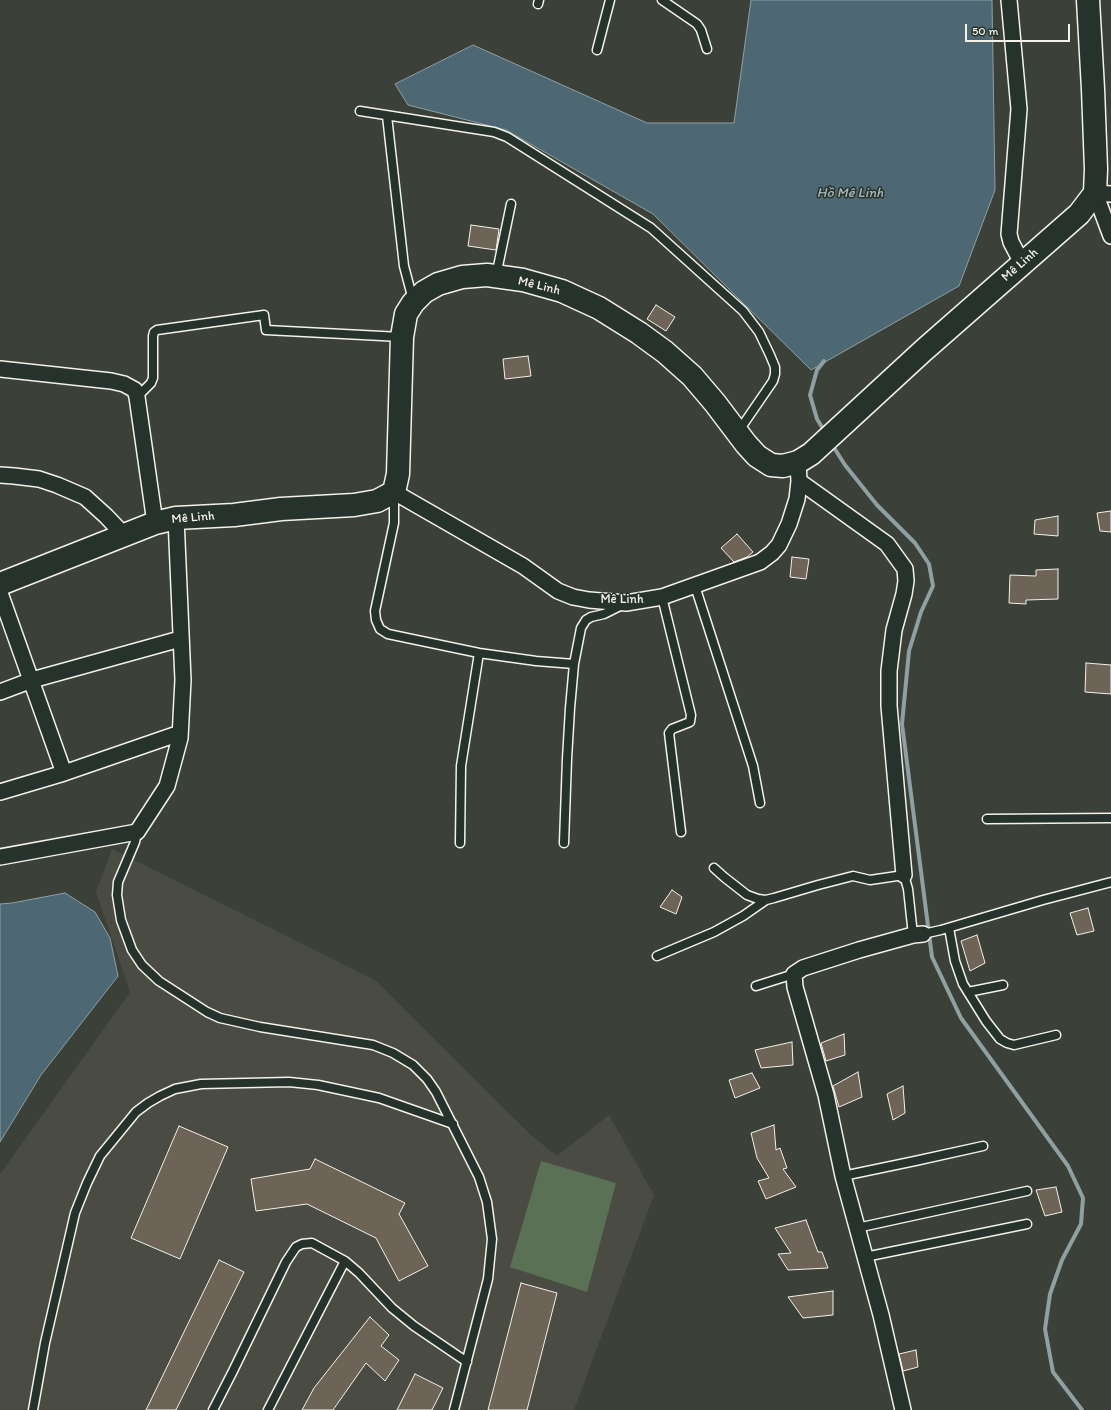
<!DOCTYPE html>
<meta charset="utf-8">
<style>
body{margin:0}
#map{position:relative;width:1111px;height:1410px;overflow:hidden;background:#3b4139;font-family:Itim,sans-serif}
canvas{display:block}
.scale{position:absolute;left:965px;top:24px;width:105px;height:18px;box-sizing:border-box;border:2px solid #f4f1e8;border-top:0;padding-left:5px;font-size:12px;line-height:14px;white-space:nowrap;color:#f4f1e8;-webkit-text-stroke:3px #26332d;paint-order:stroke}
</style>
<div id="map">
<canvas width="1111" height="1410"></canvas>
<div class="scale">50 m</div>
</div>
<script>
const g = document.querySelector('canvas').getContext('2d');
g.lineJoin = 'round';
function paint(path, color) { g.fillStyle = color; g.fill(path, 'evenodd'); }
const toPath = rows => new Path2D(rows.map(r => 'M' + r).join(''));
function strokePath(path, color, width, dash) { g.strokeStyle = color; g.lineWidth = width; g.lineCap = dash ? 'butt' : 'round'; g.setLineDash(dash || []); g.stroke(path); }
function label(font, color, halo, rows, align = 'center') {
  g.font = font + ' Itim,sans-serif'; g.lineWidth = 3; g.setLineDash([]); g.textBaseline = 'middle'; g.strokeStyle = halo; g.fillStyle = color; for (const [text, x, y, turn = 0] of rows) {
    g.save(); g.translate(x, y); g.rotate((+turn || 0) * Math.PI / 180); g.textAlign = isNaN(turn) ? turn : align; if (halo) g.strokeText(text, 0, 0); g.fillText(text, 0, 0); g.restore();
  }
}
paint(toPath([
 [112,849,375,980,532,1136,557,1156,609,1115,654,1195,574,1410,0,1410,0,1174,130,992,96,892]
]), '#4a4b42');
paint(toPath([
 [541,1161,616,1183,587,1292,510,1267]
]), '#5a7155');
const water = toPath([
 [751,0,992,0,995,190,959,286,811,370,653,214,506,130,408,105,395,84,473,45,647,123,734,123,751,0],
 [65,893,95,912,110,938,118,976,41,1075,0,1142,0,904,12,903,65,893]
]);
paint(water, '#4e6873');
strokePath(water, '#909fa2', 1);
strokePath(toPath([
 [824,361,817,370,810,395,817,419,825,432],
 [831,443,845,465,877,505,915,543,929,564,933,586,921,612,909,651,902,724,932,957,961,1018,1068,1166,1083,1198,1081,1224,1062,1260,1050,1294,1045,1329,1053,1372,1082,1410]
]), '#909fa2', 4);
const building = toPath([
 [471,225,499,229,496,250,468,246,471,225],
 [656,305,675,317,666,331,647,319,656,305],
 [528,356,531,376,505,379,503,359,528,356],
 [1111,511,1111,532,1100,531,1097,513,1111,511],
 [1058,516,1058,536,1034,534,1035,520,1058,516],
 [737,534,753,552,747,557,734,562,721,548,737,534],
 [792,557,809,559,806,579,790,577,792,557],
 [1058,569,1058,599,1026,600,1026,604,1009,603,1010,575,1036,576,1036,570,1058,569],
 [1086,663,1111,665,1111,694,1085,692,1086,663],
 [672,890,682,897,676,914,660,907,672,890],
 [1088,908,1094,931,1077,935,1070,913,1088,908],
 [977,935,985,963,970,971,961,941,977,935],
 [844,1034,845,1055,826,1061,821,1043,844,1034],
 [792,1042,793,1065,761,1068,755,1050,792,1042],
 [858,1072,862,1097,839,1107,833,1086,858,1072],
 [752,1073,760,1088,735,1098,729,1080,752,1073],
 [903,1086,905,1113,893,1120,887,1094,903,1086],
 [774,1125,776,1150,780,1148,787,1168,783,1169,796,1187,766,1199,758,1181,769,1178,757,1158,751,1133,774,1125],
 [179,1126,228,1147,180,1259,131,1238,179,1126],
 [315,1159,405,1203,399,1214,428,1266,399,1281,376,1238,307,1204,256,1211,251,1179,310,1169,315,1159],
 [1056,1187,1062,1212,1045,1216,1036,1190,1056,1187],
 [806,1220,818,1252,822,1252,828,1268,788,1270,778,1254,791,1253,775,1228,806,1220],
 [219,1260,244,1272,176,1410,146,1410,219,1260],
 [521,1283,557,1293,527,1410,488,1410,521,1283],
 [833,1291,833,1315,803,1318,788,1297,833,1291],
 [370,1317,389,1335,381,1346,399,1360,385,1381,366,1363,333,1410,302,1410,314,1388,370,1317],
 [916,1350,918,1367,903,1371,899,1354,916,1350],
 [415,1374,443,1388,432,1410,397,1410,415,1374]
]);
paint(building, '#6d6356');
strokePath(building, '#f4f1e8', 1);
const lane = toPath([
 [662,0,697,24,701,30,707,49],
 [538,4,539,0],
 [597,50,610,0],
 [360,111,494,132,507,137,651,228,743,311,759,332,770,355,775,367,775,374,773,381,738,432],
 [387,116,404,266,413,300],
 [496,276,511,204],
 [137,397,151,383,153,378,153,336,154,332,157,330,264,315,266,330,401,337],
 [394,495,394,523,375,611,376,620,380,629,388,634,479,653,536,661,574,664],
 [695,586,753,766,760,803],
 [662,597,691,715,690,722,672,729,669,733,681,832],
 [987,819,1111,818],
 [137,832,135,842,118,882,117,895,121,920,132,950,142,965,159,981,207,1012,220,1018,260,1027,373,1045,393,1053,413,1065,427,1079,436,1092,479,1177,487,1202,492,1239,488,1279,454,1410],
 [460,843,461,766,479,653],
 [564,843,567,759,570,708,574,664,581,628,586,620,591,617,604,614,624,604],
 [714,868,724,877,747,895,758,899,766,900,774,898,818,885,853,876,870,880,904,875,908,889,913,935],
 [949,928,955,961,963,984,986,1021,1000,1039,1007,1043,1014,1045,1056,1035],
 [923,934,941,930,1043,900,1111,882],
 [657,956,714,932,743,916,766,900],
 [756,986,794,974],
 [968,992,1003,985],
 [843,1176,915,1161,983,1146],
 [857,1228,1027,1191],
 [865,1257,1027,1224],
 [345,1261,359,1273,392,1308,414,1326,467,1362],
 [33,1410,45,1343,75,1213,87,1183,100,1156,136,1112,148,1103,160,1096,175,1089,201,1084,289,1082,318,1085,379,1098,453,1124],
 [213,1410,233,1371,286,1262,296,1247,302,1244,312,1243,345,1261,268,1410]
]);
const street = toPath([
 [1009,0,1019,109,1009,234,1011,242,1022,263],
 [1111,194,1095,193,1111,236],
 [0,369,111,381,124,384,135,390,137,397,155,523],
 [0,475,14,476,39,479,57,485,85,497,106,516,124,535],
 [799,481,887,544,905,569,906,581,904,594,894,630,889,671,889,706,904,875],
 [394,492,523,566,558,591,573,597,589,600,626,603,662,597,760,562,772,553,779,545,789,524,797,499,799,481,798,462],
 [0,593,64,773],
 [0,692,32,680,180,639],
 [0,792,64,773,180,733],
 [0,857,137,832,167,786,180,738,183,680,176,518],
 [903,1410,881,1315,843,1176,826,1095,795,987,794,974,803,968,859,950,913,935,923,934]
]);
const secondary = toPath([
 [0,584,155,523,176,518,234,515,281,509,354,505,377,501,394,492,398,474,402,337,406,314,413,303,424,292,438,284,462,277,487,275,523,280,562,291,599,308,639,333,665,352,692,376,715,403,746,444,757,456,771,465,783,466,798,462,811,454,924,350,1079,214,1095,193,1096,169,1093,89,1088,0]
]);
strokePath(lane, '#f4f1e8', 11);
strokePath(street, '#f4f1e8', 18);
strokePath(secondary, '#f4f1e8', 25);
strokePath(lane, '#26332d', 8);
strokePath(street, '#26332d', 15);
strokePath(secondary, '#26332d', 22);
label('13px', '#f4f1e8', '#26332d', [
 ["Mê Linh",1020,265,-41],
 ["Mê Linh",539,286,14],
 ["Mê Linh",193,518,-5],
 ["Mê Linh",622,600]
]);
label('italic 14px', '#b2bab9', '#26332d', [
 ["Hồ Mê Linh",850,193]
]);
</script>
